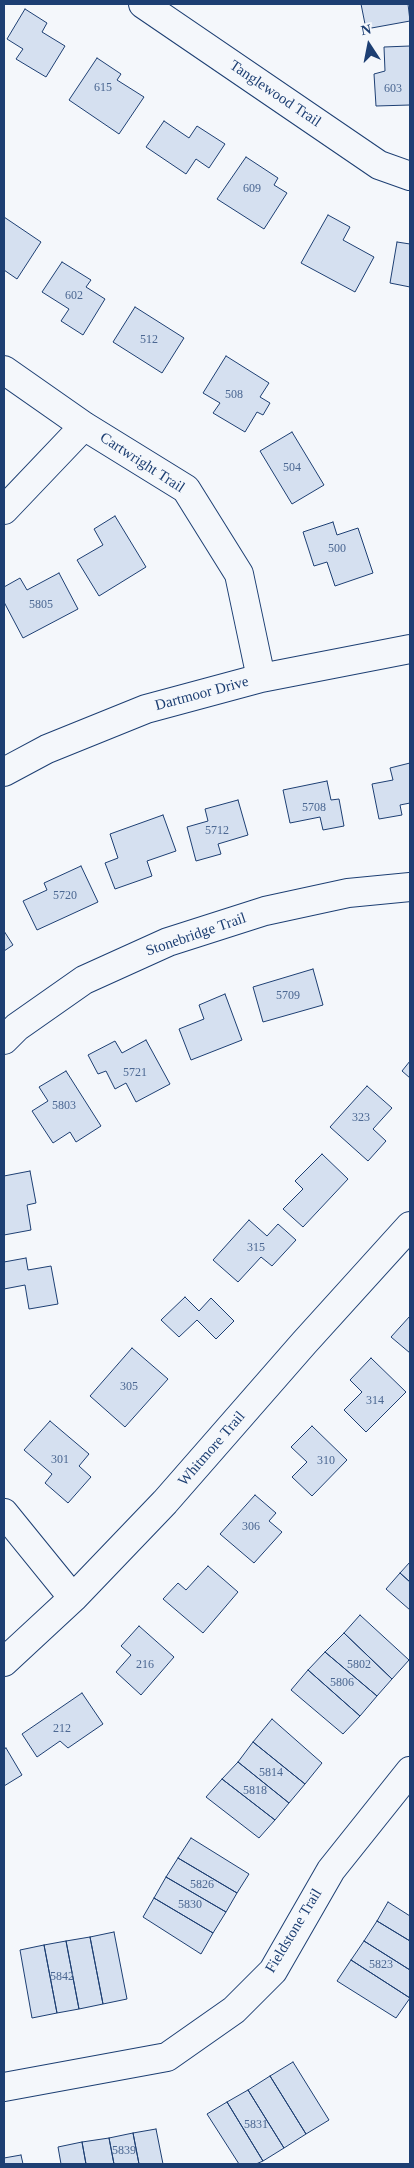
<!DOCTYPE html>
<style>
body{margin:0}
#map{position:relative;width:414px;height:2168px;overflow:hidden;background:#f4f7fb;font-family:Georgia,serif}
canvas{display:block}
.frame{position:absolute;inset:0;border:5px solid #1d3f73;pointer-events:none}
.north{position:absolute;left:344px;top:20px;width:50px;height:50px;-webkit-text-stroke:4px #f4f7fb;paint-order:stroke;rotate:349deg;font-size:14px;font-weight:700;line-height:20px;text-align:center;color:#1d3f73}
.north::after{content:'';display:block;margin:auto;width:18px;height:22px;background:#1d3f73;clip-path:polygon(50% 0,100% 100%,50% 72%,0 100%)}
</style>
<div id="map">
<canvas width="414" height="2168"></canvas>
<div class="frame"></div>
<div class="north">N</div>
</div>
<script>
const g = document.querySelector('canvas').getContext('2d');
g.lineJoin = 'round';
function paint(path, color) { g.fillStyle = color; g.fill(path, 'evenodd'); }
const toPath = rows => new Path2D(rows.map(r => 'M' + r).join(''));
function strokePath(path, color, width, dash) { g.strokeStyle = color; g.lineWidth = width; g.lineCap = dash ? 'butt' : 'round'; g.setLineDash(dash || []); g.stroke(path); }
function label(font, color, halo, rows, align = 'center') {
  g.font = font + ' Georgia,serif'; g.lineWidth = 4; g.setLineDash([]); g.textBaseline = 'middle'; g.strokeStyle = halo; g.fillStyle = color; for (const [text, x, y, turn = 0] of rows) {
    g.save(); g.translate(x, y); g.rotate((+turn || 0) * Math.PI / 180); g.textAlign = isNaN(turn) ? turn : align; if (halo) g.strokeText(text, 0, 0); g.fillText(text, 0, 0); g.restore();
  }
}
const building = toPath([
 [361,4,408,4,410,21,366,29,361,4],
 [25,9,47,23,42,32,65,46,46,77,16,59,23,49,7,39,25,9],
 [410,46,410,105,376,106,374,74,385,71,384,47,410,46],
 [97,58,121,74,117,80,144,97,119,134,69,100,97,58],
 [164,121,189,138,197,126,225,144,209,168,196,159,186,174,146,147,164,121],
 [246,157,278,178,274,185,287,193,264,229,217,199,246,157],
 [328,215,350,227,343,240,374,257,355,292,301,263,328,215],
 [4,217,41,242,17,279,4,270,4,217],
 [397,242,410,244,410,287,390,283,397,242],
 [62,262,91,280,86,287,105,299,83,335,61,321,69,309,42,292,62,262],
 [135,307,184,338,162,373,113,342,135,307],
 [226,356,269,383,260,397,270,403,263,415,257,412,245,432,213,413,220,403,203,393,226,356],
 [292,432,324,485,292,504,260,451,292,432],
 [115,516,146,567,99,596,77,560,103,545,94,529,115,516],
 [333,522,337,535,358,528,373,573,335,586,327,562,314,566,303,532,333,522],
 [59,573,78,609,23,638,4,602,4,587,20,578,27,590,59,573],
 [410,763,410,803,400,805,402,815,379,819,372,784,393,780,390,768,410,763],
 [327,781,331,800,339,799,344,826,323,830,320,817,290,823,283,790,327,781],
 [238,800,248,835,218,844,221,854,196,861,187,827,208,821,205,809,238,800],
 [163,815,176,851,147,861,152,876,115,889,105,863,118,858,110,834,163,815],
 [81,866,98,902,37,930,23,901,47,890,44,883,81,866],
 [4,931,13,945,4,951,4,931],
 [313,969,323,1005,263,1022,253,987,313,969],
 [225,994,242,1040,191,1060,179,1029,204,1019,199,1005,225,994],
 [146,1040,170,1084,136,1102,126,1083,115,1089,106,1071,98,1074,88,1055,115,1041,122,1053,146,1040],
 [410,1061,410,1078,402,1071,410,1061],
 [66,1071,101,1126,76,1142,70,1132,53,1143,32,1111,48,1101,39,1087,66,1071],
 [367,1086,392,1108,373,1129,386,1141,368,1161,330,1127,367,1086],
 [322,1154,348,1179,303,1227,283,1209,303,1189,295,1181,322,1154],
 [30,1171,36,1203,27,1205,31,1230,4,1235,4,1176,30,1171],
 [249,1220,267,1236,278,1224,296,1240,272,1266,261,1257,238,1282,213,1260,249,1220],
 [26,1258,28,1270,51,1266,58,1304,29,1309,25,1285,4,1289,4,1262,26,1258],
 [185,1297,199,1311,211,1298,234,1321,216,1339,197,1320,179,1337,161,1320,185,1297],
 [410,1316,410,1353,391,1337,410,1316],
 [132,1348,168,1379,125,1427,90,1396,132,1348],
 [371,1358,406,1392,366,1432,344,1410,362,1392,350,1380,371,1358],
 [50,1421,89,1454,79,1466,91,1477,68,1503,45,1483,52,1474,24,1450,50,1421],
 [312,1426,347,1460,312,1496,292,1477,307,1462,291,1447,312,1426],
 [255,1495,276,1513,269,1521,282,1532,254,1563,220,1534,255,1495],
 [410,1562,410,1582,400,1573,410,1562],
 [208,1566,238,1592,203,1633,163,1599,178,1583,186,1590,208,1566],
 [400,1573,410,1582,410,1610,386,1589,400,1573],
 [360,1615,409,1660,392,1679,344,1633,360,1615],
 [139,1626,174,1657,141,1695,116,1672,131,1655,121,1646,139,1626],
 [344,1633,392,1679,377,1696,325,1652,344,1633],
 [325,1652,377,1696,360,1716,308,1670,325,1652],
 [308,1670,360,1716,343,1734,291,1690,308,1670],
 [82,1693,103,1724,68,1748,60,1741,37,1757,22,1734,82,1693],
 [272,1719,322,1763,305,1784,253,1742,272,1719],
 [253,1742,305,1784,289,1803,238,1762,253,1742],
 [6,1748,22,1775,4,1786,4,1749,6,1748],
 [238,1762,289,1803,275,1820,222,1779,238,1762],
 [222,1779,275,1820,259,1838,206,1797,222,1779],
 [191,1838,249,1874,237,1893,178,1858,191,1838],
 [178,1858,237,1893,226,1912,166,1877,178,1858],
 [166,1877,226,1912,213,1933,154,1898,166,1877],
 [154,1898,213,1933,201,1954,143,1917,154,1898],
 [388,1902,410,1916,410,1941,377,1921,388,1902],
 [377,1921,410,1941,410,1970,364,1941,377,1921],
 [114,1932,127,1999,103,2004,90,1937,114,1932],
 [90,1937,103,2004,79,2009,66,1941,90,1937],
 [66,1941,79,2009,57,2013,44,1945,66,1941],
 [364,1941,410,1970,410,1998,351,1960,364,1941],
 [44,1945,57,2013,32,2018,20,1950,44,1945],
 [351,1960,410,1998,396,2018,337,1981,351,1960],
 [293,2062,329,2120,306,2134,270,2076,293,2062],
 [270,2076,306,2134,284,2148,248,2090,270,2076],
 [248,2090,284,2148,263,2161,227,2102,248,2090],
 [227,2102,263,2161,256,2164,239,2164,207,2114,227,2102],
 [156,2129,163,2164,139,2164,133,2133,156,2129],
 [133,2133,139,2164,114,2164,109,2138,133,2133],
 [109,2138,114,2164,86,2164,82,2142,109,2138],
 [82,2142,86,2164,61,2164,58,2147,82,2142],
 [21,2155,23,2164,4,2164,4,2158,21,2155]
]);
paint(building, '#d5e0f0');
strokePath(building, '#1d3f73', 1);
const minor = toPath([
 [143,4,379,165,410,176],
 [4,370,84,426,186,489,239,574,261,678],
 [4,510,84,426],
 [4,772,47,749,146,709,261,678,410,649],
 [4,1040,17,1027,84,980,168,942,265,911,348,893,410,887],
 [4,1513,73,1598],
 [4,1662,73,1598,165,1502,304,1343,410,1226],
 [4,2087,167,2057,234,2010,273,1971,331,1870,410,1771]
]);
strokePath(minor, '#1d3f73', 30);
strokePath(minor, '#f4f7fb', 28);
label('12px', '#4b6792', null, [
 ["615",103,88],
 ["603",393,89],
 ["609",252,189],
 ["602",74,296],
 ["512",149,340],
 ["508",234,395],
 ["504",292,468],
 ["500",337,549],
 ["5805",41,605],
 ["5708",314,808],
 ["5712",217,831],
 ["5720",65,896],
 ["5709",288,996],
 ["5721",135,1073],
 ["5803",64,1106],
 ["323",361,1118],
 ["315",256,1248],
 ["305",129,1387],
 ["314",375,1401],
 ["301",60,1460],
 ["310",326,1461],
 ["306",251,1527],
 ["216",145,1665],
 ["5802",359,1665],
 ["5806",342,1683],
 ["212",62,1729],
 ["5814",271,1773],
 ["5818",255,1791],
 ["5826",202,1885],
 ["5830",190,1905],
 ["5823",381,1965],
 ["5842",62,1977],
 ["5831",256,2125],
 ["5839",124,2151]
]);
label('15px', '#1d3f73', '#f4f7fb', [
 ["Tanglewood Trail",275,94,34],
 ["Cartwright Trail",142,463,33],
 ["Dartmoor Drive",202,694,-15],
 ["Stonebridge Trail",196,935,-19],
 ["Whitmore Trail",212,1449,-49],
 ["Fieldstone Trail",294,1931,-59]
]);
</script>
